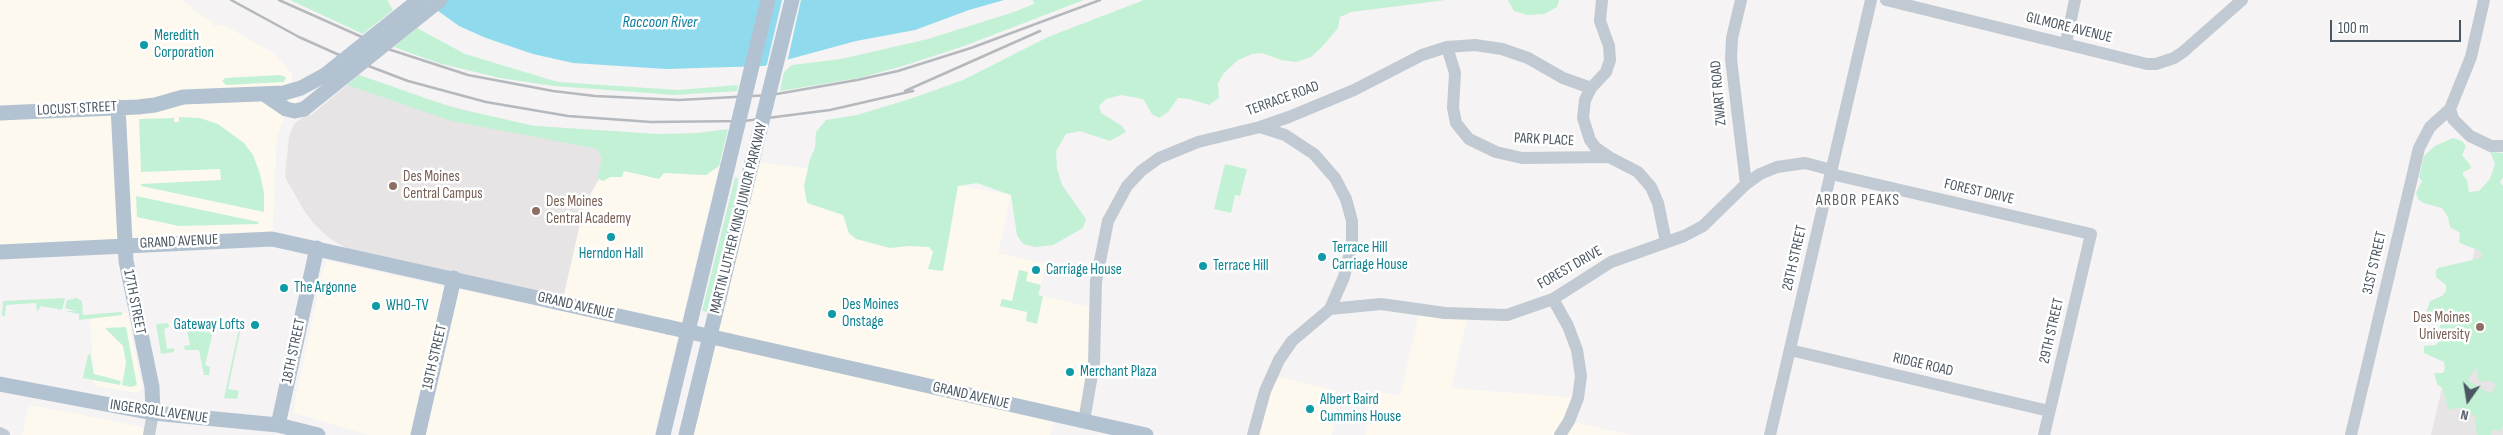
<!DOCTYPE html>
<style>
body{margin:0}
#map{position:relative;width:2503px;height:435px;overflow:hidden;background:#f5f3f3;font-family:"Sofia Sans Condensed",sans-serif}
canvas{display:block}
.north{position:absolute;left:2443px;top:375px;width:50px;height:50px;-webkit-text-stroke:4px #fff;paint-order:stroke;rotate:193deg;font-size:14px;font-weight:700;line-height:20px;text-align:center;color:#4a5661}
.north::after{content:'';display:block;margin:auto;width:18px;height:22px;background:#4a5661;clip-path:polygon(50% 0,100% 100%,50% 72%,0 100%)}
.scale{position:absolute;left:2330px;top:20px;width:131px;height:22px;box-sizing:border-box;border:2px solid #4a5661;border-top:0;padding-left:6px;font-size:15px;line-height:18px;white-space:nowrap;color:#4a5661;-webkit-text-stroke:4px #fff;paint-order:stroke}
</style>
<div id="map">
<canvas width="2503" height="435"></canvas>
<div class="north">N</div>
<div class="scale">100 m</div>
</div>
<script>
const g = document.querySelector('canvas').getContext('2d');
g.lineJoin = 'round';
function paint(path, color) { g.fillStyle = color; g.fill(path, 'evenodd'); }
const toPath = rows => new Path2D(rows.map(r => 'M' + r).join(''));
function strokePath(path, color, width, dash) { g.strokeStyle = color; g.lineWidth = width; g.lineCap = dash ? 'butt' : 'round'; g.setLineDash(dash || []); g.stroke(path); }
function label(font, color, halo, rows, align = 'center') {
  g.font = font + ' "Sofia Sans Condensed",sans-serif'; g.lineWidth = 5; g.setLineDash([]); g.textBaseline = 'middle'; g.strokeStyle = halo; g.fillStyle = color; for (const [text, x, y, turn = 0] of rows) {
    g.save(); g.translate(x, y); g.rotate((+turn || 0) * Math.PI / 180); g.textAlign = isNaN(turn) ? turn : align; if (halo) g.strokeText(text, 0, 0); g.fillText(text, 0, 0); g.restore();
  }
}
paint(toPath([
 [0,0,182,0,202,16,213,22,213,26,224,25,275,54,292,74,292,80,286,85,298,100,285,115,277,137,272,239,0,252],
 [752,162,958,185,1011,195,998,253,1046,264,1038,295,1094,308,1084,421,1055,415,1050,435,686,435],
 [607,165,688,175,706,175,719,166,654,435,369,435,294,413,296,396,323,269,327,261,560,311,584,206],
 [1420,309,1468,314,1451,388,1578,398,1569,421,1631,435,1365,435,1375,391,1400,396],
 [127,311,142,388,137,393,94,385,90,318,122,315],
 [1271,375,1341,392,1332,435,1254,435],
 [29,405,139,426,144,430,145,435,22,435]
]), '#fdf9ef');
paint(toPath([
 [359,75,425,99,483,115,534,126,625,132,584,206,562,303,362,258,328,237,315,225,305,212,285,177,289,137,294,124,308,113,310,116],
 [2484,211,2503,215,2503,435,2431,435]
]), '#e6e4e5');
paint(toPath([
 [290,0,387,0,393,10,363,34],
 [1033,0,1084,0,964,46,903,66,859,78,780,91,784,72,792,65,841,59,928,39,1011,13,1034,4],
 [1144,0,1446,0,1351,12,1340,17,1338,28,1322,47,1311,57,1296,62,1281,60,1262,53,1252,54,1238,60,1224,73,1218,83,1219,98,1209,105,1189,99,1178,98,1168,112,1159,118,1152,114,1143,99,1121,95,1106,99,1099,106,1101,113,1122,126,1126,132,1110,141,1080,131,1066,134,1056,151,1057,168,1062,185,1086,219,1083,228,1053,245,1035,247,1023,244,1017,235,1011,195,977,183,958,186,943,271,928,269,933,252,929,247,909,246,890,248,856,239,849,233,843,215,807,203,804,186,810,159,815,148,816,132,826,120,857,115,913,98,963,80,1048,37],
 [1508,0,1559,0,1557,7,1544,14,1527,15,1514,11],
 [417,28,465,54,558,82,678,90,738,85,737,91,674,95,554,86,500,78,438,63,394,47],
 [280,75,286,77,284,82,226,85,222,81,225,78],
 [359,75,451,107,534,126,658,134,697,133,728,129,719,166,706,175,664,173,659,179,624,171,622,177,610,177,603,181,597,178,602,158,598,150,593,148,452,121,347,85],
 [179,117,200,118,218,124,244,143,253,155,260,174,264,193,264,212,141,186,141,184,221,180,220,169,141,172,139,119,174,118,174,122,179,122],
 [2453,138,2462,141,2466,146,2462,155,2471,166,2470,169,2463,172,2463,175,2467,180,2469,192,2479,191,2490,179,2495,164,2490,152,2503,153,2503,177,2500,182,2503,186,2503,426,2500,431,2492,430,2491,435,2477,435,2475,416,2461,408,2448,409,2443,389,2437,384,2434,373,2443,373,2445,369,2444,362,2424,353,2424,346,2436,345,2439,341,2441,316,2430,317,2426,313,2430,301,2442,296,2446,291,2446,285,2436,277,2436,271,2438,268,2481,258,2483,255,2478,250,2462,244,2459,242,2460,233,2450,227,2448,217,2442,208,2423,203,2418,199,2416,193,2422,181,2419,177,2424,156,2435,146],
 [2476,368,2478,369,2478,379,2480,381,2491,381,2496,384,2492,393,2489,393,2470,382,2468,379],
 [1225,164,1247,169,1240,196,1235,195,1231,213,1214,209],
 [735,177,738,178,737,189,708,312,702,311],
 [136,196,259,222,258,224,179,226,137,217],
 [1019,270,1028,272,1026,281,1041,285,1038,295,1043,296,1037,324,1026,321,1027,312,1000,306,1002,299,1012,301],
 [74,297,82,301,83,315,122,312,122,315,79,320,79,314,65,311,76,311,65,308,67,300,74,299],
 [65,298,62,310,41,306,37,312,36,303,6,305,5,316,2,316,3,301],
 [241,319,245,319,245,323,242,323,228,389,239,391,237,399,224,398],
 [212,321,218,322,220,325,220,329,214,328,205,365,210,367,209,375,204,375,199,350,185,350,184,346,190,345,187,331,181,331,180,325,183,324,184,330,208,328,205,329,205,333,209,332],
 [168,323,169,327,164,329,167,349,174,348,174,352,161,354,156,324],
 [126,327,137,385,131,387,122,385,126,363,123,346,105,328],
 [90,354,94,374,121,381,120,385,83,378,88,355]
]), '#c3f1d5');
paint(toPath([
 [423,0,1004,0,969,10,915,30,856,41,764,66,666,69,573,63,533,54,486,38,459,26]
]), '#90daee');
paint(toPath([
 [782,0,801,0,787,63,766,68]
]), '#f5f3f3');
strokePath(toPath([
 [1602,0,1600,21,1609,46,1610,60,1606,72,1591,88,1585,100,1583,118,1590,140,1596,148,1609,157],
 [1741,0,1732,38,1731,59,1746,184],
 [1886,0,2147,64,2156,64,2174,58,2183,52,2242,0],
 [2066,43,2075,0],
 [1447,47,1455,73,1453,108,1456,123,1469,139,1496,152,1522,158,1609,157,1638,172,1651,187,1658,203,1666,242],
 [2450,109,2453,119,2470,136,2491,146,2503,146],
 [1260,127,1285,135,1314,154,1335,178,1346,199,1352,221,1352,244,1344,277,1330,309],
 [1831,174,2091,234,2044,435],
 [1553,299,1568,326,1577,350,1581,376,1578,398,1569,421,1560,435],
 [1790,350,2049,411],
 [1084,421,1094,363,1096,281,1108,221,1127,186,1141,171,1159,158,1198,142,1260,127,1289,117,1354,90,1422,55,1447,47,1475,45,1502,49,1528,58,1563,78,1591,88],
 [0,433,4,435],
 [149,435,153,413],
 [1253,435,1265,391,1279,360,1292,341,1330,309,1381,304,1445,313,1507,315,1553,299,1611,262,1684,236,1703,226,1746,184,1760,174,1777,167,1805,163,1832,170],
 [1770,435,1871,0],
 [2351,435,2419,148,2430,127,2450,109,2471,57,2484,0]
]), '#c1cad2', 12);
strokePath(toPath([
 [264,94,286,109,295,111,304,109],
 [118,107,126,261,152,387,153,413],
 [0,113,138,107,155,105,183,97,284,93,301,88,325,75],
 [0,252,272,239,668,327],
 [730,341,1146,435],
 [0,384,153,413,278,425,318,435],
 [278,425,317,248],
 [418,435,454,278],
 [663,435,728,165],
 [686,435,752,162]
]), '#b3c2d1', 15);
strokePath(toPath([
 [231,0,299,37,337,54,408,81,486,102,568,116,651,122,744,121,830,110,913,91],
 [279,0,391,50,468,75,553,91,595,96,679,100,771,95,857,80,898,71,971,48,1100,0],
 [905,91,1040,31]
]), '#b5b8bd', 2.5);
strokePath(toPath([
 [325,75,419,0],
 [304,109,440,0],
 [752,162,792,0],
 [728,165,768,0],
 [668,327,730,341]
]), '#b3c2d1', 15);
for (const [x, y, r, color] of [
 [144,45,5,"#0f9aa8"],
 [393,186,5,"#8d6e63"],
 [536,211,5,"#8d6e63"],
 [611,237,5,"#0f9aa8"],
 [1322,257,5,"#0f9aa8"],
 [1203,266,5,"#0f9aa8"],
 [1036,270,5,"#0f9aa8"],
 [284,288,5,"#0f9aa8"],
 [376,306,5,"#0f9aa8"],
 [832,314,5,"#0f9aa8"],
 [255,325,5,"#0f9aa8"],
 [2480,327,5,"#8d6e63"],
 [1070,372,5,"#0f9aa8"],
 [1310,409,5,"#0f9aa8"]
]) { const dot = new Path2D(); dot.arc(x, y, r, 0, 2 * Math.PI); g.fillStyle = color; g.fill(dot); strokePath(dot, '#fff', 2); }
label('15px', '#4a5661', '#fff', [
 ["GILMORE AVENUE",2069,28,14],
 ["ZWART ROAD",1719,93,-95],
 ["TERRACE ROAD",1283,99,-20],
 ["LOCUST STREET",77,109,-3],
 ["PARK PLACE",1544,140,3],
 ["FOREST DRIVE",1979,192,13],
 ["MARTIN LUTHER KING JUNIOR PARKWAY",739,218,-76],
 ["GRAND AVENUE",179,242,-3],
 ["28TH STREET",1795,258,-77],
 ["31ST STREET",2375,263,-77],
 ["FOREST DRIVE",1570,268,-30],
 ["17TH STREET",134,302,79],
 ["GRAND AVENUE",576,306,13],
 ["29TH STREET",2052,331,-77],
 ["18TH STREET",294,351,-78],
 ["19TH STREET",435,357,-77],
 ["RIDGE ROAD",1923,365,13],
 ["GRAND AVENUE",971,396,13],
 ["INGERSOLL AVENUE",159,412,8]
]);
label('15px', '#0d838f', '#fff', [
 ["Meredith",154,36],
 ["Corporation",154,53],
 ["Terrace Hill",1332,248],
 ["Carriage House",1332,265],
 ["Herndon Hall",611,254,"center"],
 ["Terrace Hill",1213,266],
 ["Carriage House",1046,270],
 ["The Argonne",294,288],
 ["Des Moines",842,305],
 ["Onstage",842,322],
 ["WHO-TV",386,306],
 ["Gateway Lofts",245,325,"right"],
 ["Merchant Plaza",1080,372],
 ["Albert Baird",1320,400],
 ["Cummins House",1320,417]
], 'left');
label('15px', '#785e54', '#fff', [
 ["Des Moines",403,177],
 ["Central Campus",403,194],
 ["Des Moines",546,202],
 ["Central Academy",546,219],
 ["Des Moines",2470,318,"right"],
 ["University",2470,335,"right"]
], 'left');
label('italic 16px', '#0c7c9b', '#fff', [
 ["Raccoon River",660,23]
]);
g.letterSpacing = '1px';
label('16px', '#5f6368', '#fff', [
 ["ARBOR PEAKS",1858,201]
]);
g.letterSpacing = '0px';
</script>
